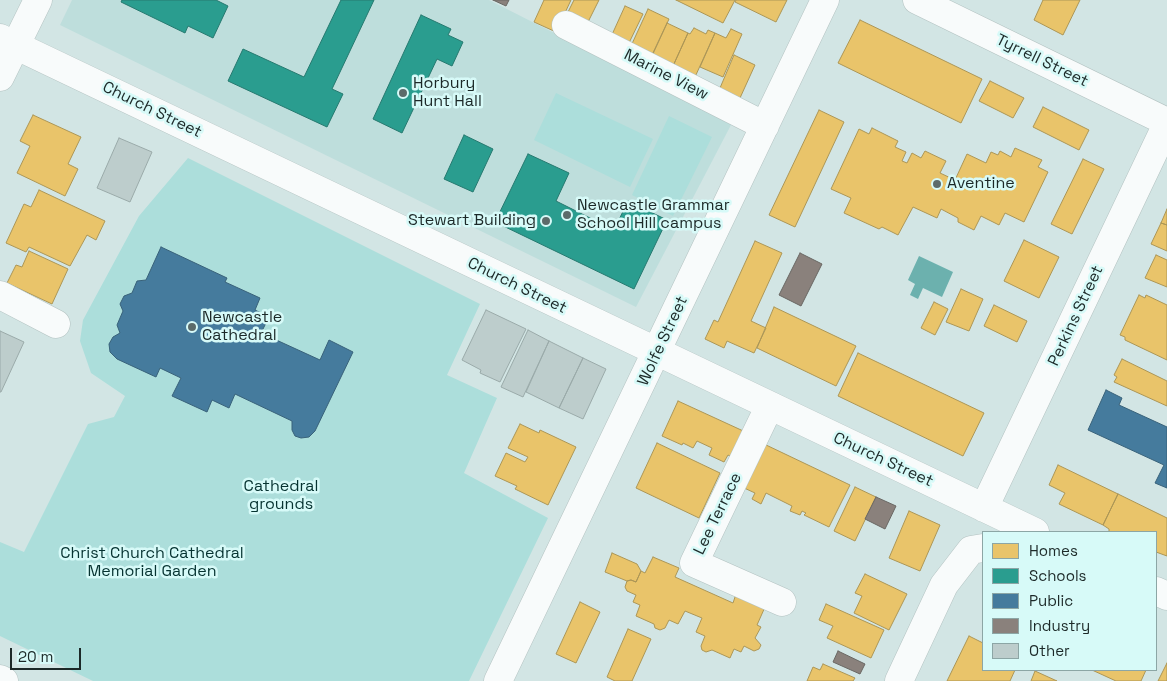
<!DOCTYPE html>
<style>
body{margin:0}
#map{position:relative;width:1167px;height:681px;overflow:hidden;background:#d2e5e4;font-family:"Space Grotesk",sans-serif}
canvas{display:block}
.legend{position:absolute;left:982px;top:531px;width:175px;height:140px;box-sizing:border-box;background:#d7faf8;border:1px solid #8ca6a5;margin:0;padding:6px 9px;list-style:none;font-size:15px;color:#1c2928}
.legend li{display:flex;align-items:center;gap:10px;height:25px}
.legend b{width:25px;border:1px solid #8ca6a5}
.scale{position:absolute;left:10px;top:648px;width:71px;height:22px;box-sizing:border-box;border:2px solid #1c2928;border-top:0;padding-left:6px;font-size:15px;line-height:18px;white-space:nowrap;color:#1c2928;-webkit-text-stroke:4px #d7faf8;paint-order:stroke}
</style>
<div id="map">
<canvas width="1167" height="681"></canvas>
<ul class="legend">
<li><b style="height:14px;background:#e9c46a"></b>Homes</li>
<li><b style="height:14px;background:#2a9d8f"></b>Schools</li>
<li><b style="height:14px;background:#457b9d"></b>Public</li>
<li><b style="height:14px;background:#8a817c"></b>Industry</li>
<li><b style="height:14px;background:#bdcdcc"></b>Other</li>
</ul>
<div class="scale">20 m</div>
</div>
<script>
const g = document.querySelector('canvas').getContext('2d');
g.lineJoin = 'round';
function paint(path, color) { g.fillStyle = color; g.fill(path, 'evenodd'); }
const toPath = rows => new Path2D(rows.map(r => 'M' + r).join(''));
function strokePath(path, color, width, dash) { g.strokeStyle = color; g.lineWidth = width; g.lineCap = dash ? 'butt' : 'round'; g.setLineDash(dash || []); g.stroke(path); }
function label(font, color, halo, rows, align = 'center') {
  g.font = font + ' "Space Grotesk",sans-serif'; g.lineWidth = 5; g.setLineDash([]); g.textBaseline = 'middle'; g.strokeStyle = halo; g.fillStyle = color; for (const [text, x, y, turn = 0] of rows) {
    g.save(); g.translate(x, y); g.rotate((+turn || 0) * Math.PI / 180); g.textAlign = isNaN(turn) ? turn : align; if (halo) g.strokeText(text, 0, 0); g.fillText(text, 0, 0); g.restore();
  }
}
paint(toPath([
 [72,0,489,0,732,123,636,307,60,25]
]), '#bededc');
paint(toPath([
 [556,93,653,139,630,187,534,140],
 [669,116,712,137,673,216,632,195],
 [188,158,480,304,447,375,497,398,464,473,548,518,469,681,93,681,0,636,0,542,24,552,88,424,114,417,125,396,91,373,80,341,83,320,139,216]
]), '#acdedb');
paint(toPath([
 [919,256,953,272,942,297,923,288,918,299,910,295,915,284,908,280]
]), '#6cb1ae');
const homes = toPath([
 [544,0,571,0,556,32,534,22,544,0],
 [574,0,599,0,586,26,566,16,574,0],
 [676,0,735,0,723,23,676,0],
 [736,0,787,0,776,22,735,2,736,0],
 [1043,0,1080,0,1063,35,1034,20,1043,0],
 [625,6,643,14,627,47,610,39,625,6],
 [648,9,669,19,652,56,631,46,648,9],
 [860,20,982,79,961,123,838,63,860,20],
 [667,23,688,33,673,66,651,57,667,23],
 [694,28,706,34,708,30,715,33,695,77,673,66,688,33,690,34,694,28],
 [731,29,742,34,723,77,700,67,715,33,726,38,731,29],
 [734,55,755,65,740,98,720,88,734,55],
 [990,81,1024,98,1013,118,979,101,990,81],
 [1043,107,1089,130,1079,150,1033,127,1043,107],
 [819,110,844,122,795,227,769,215,819,110],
 [33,115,81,137,68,164,78,169,65,196,17,173,30,146,20,141,33,115],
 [872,128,898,141,895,147,906,152,902,161,907,163,912,153,921,158,925,151,946,161,940,173,955,180,967,154,986,163,991,152,998,155,1000,151,1011,157,1015,148,1042,160,1038,167,1048,172,1024,222,1005,213,999,225,981,216,974,230,958,222,958,218,941,209,937,218,913,207,898,235,882,227,879,229,844,213,851,198,831,189,859,129,869,134,872,128],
 [1083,159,1104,169,1072,234,1051,224,1083,159],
 [39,190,105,221,96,240,87,235,70,266,29,247,26,252,6,243,24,204,31,207,39,190],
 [1167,209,1167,225,1161,223,1167,209],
 [1161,223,1167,225,1167,251,1151,244,1161,223],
 [1024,240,1059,257,1039,298,1004,281,1024,240],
 [755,241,782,253,751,321,766,328,754,353,727,341,724,348,705,339,714,320,718,322,755,241],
 [29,251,68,269,52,304,7,283,16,265,22,267,29,251],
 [1156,255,1167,260,1167,287,1145,278,1156,255],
 [961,289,983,299,969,331,946,322,961,289],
 [1139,295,1145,298,1146,295,1167,305,1167,360,1125,340,1125,337,1120,335,1139,295],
 [934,302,948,309,935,335,921,328,934,302],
 [994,305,1027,321,1017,342,984,326,994,305],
 [774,307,856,346,836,386,757,348,774,307],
 [858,353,984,413,963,456,838,396,858,353],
 [1122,359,1167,381,1167,406,1114,382,1117,377,1114,375,1122,359],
 [678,401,752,435,741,461,728,455,724,462,709,455,712,448,697,441,693,448,683,443,682,445,662,436,678,401],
 [520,424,539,433,540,430,576,447,548,505,515,489,517,486,495,476,506,453,525,462,528,457,508,448,520,424],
 [657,443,720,473,699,518,636,488,657,443],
 [764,444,850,485,829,527,804,515,806,513,802,511,800,515,790,511,792,506,766,493,761,504,752,499,755,493,742,487,764,444],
 [1058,465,1118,494,1103,525,1059,504,1065,493,1049,485,1058,465],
 [855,487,876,497,855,541,834,531,855,487],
 [1118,494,1167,518,1167,556,1156,552,1156,532,1109,532,1109,529,1103,525,1118,494],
 [909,511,940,525,920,571,889,558,909,511],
 [612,553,637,564,641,571,636,582,631,580,627,581,605,572,612,553],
 [653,557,679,568,675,577,733,603,736,594,765,607,757,625,761,627,755,638,761,645,759,649,754,651,744,646,741,652,734,649,730,658,712,650,706,652,702,650,701,646,705,636,696,632,702,618,685,611,678,624,669,620,665,628,660,630,655,628,654,624,636,616,640,605,633,602,636,595,627,591,625,587,627,581,631,580,636,582,641,571,645,573,653,557],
 [865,574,907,594,889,630,854,613,862,596,855,593,865,574],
 [580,602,600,612,576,663,556,654,580,602],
 [826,604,884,630,871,658,827,638,833,626,819,620,826,604],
 [628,629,651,639,632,681,615,681,607,677,628,629],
 [969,636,983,643,983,670,1015,670,1010,681,947,681,969,636],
 [1167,663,1167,681,1158,681,1167,663],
 [823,664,855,678,853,681,807,681,813,667,820,670,823,664],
 [1092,670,1146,670,1141,681,1116,681,1092,670],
 [1035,671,1057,681,1031,681,1035,671]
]);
paint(homes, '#e9c46a');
strokePath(homes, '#ac9656', 1);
const schools = toPath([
 [122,0,216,0,228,6,213,38,188,26,185,33,121,2,122,0],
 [341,0,374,0,332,89,343,94,327,127,228,81,243,49,304,77,341,0],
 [421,15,451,29,448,35,463,42,452,66,437,59,402,133,373,119,421,15],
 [464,135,493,149,473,192,444,179,464,135],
 [528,154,569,173,556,201,614,230,628,201,667,220,634,289,495,222,528,154]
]);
paint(schools, '#2a9d8f');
strokePath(schools, '#267a70', 1);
const public = toPath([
 [161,247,227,278,225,282,260,298,255,310,269,317,261,333,320,360,329,340,353,352,315,431,309,437,301,438,295,436,292,430,292,421,235,394,229,408,212,400,207,412,172,396,181,378,160,368,156,377,117,359,110,352,109,344,113,337,120,333,117,325,123,311,120,304,124,296,132,293,137,281,146,280,161,247],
 [1106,390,1122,398,1119,405,1167,427,1167,488,1155,483,1164,465,1088,430,1106,390]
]);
paint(public, '#457b9d');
strokePath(public, '#39627a', 1);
const industry = toPath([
 [493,0,509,0,506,6,493,0],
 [800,253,822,264,801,306,779,295,800,253],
 [876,497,896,506,885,529,865,519,876,497],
 [838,651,865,664,860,674,833,662,838,651]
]);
paint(industry, '#8a817c');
strokePath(industry, '#696763', 1);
const building = toPath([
 [119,138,152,152,130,202,97,188,119,138],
 [486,310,526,329,500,382,480,373,481,370,462,360,486,310],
 [528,330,549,341,523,397,501,387,528,330],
 [0,331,24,342,1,392,0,392,0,331],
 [549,341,583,358,559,408,526,392,549,341],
 [583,358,606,369,583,419,559,408,583,358]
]);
paint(building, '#bdcdcc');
strokePath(building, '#9aaaa9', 1);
const minor = toPath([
 [917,0,1167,122],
 [566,25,765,126],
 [0,38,1035,532],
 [0,77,38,0],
 [0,295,56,324],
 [769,407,694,563,782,602],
 [984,508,1167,124],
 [1156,591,1167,596],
 [498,681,825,0],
 [899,681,944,585,971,550,983,548]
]);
const major = toPath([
 [0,679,4,681]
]);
strokePath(minor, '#b3c2c1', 29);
strokePath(major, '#b3c2c1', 29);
strokePath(minor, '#f8fbfb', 28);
strokePath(major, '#f8fbfb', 28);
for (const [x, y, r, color] of [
 [403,93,5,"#5c6b6a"],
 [937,184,5,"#5c6b6a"],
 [567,215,5,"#5c6b6a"],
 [546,221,5,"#5c6b6a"],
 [192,327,5,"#5c6b6a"]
]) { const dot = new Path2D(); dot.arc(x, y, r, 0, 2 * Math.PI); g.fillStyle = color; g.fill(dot); strokePath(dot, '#d7faf8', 2); }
label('16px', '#1c2928', '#d7faf8', [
 ["Tyrrell Street",1042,61,26],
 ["Marine View",666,75,27],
 ["Church Street",152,110,26],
 ["Church Street",517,286,26],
 ["Perkins Street",1076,316,-65],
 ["Wolfe Street",663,341,-65],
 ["Church Street",883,460,25],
 ["Lee Terrace",718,514,-64]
]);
label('16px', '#1c2928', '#d7faf8', [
 ["Horbury",413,84],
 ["Hunt Hall",413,102],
 ["Aventine",947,184],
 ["Newcastle Grammar",577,206],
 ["School Hill campus",577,224],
 ["Stewart Building",536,221,"right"],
 ["Newcastle",202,318],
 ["Cathedral",202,336]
], 'left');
label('16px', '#063331', '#d7faf8', [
 ["Cathedral",281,487],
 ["grounds",281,505],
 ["Christ Church Cathedral",152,554],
 ["Memorial Garden",152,572]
]);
</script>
